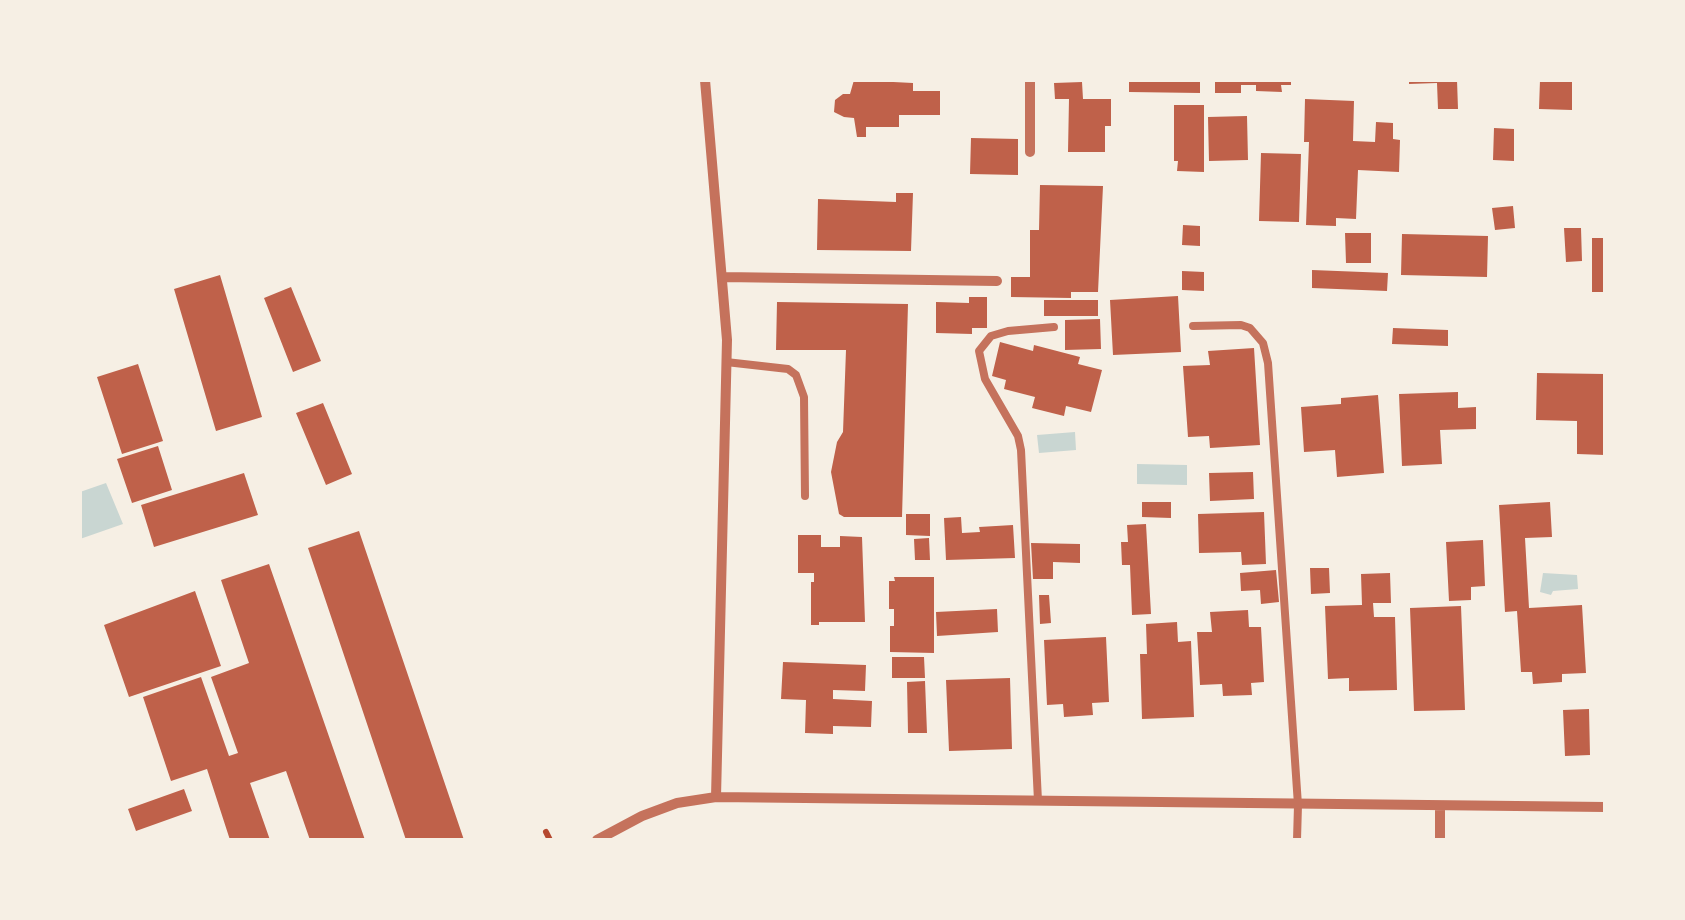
<!DOCTYPE html>
<style>
body{margin:0}
#map{position:relative;width:1685px;height:920px;overflow:hidden;background:#f6efe4;font-family:Roboto,sans-serif}
canvas{display:block}
.frame{position:absolute;inset:0;border:82px solid #f6efe4;pointer-events:none}
</style>
<div id="map">
<canvas width="1685" height="920"></canvas>
<div class="frame"></div>
</div>
<script>
const g = document.querySelector('canvas').getContext('2d');
g.lineJoin = 'round';
function paint(path, color) { g.fillStyle = color; g.fill(path, 'evenodd'); }
const toPath = rows => new Path2D(rows.map(r => 'M' + r).join(''));
function strokePath(path, color, width, dash) { g.strokeStyle = color; g.lineWidth = width; g.lineCap = dash ? 'butt' : 'round'; g.setLineDash(dash || []); g.stroke(path); }
paint(toPath([
 [1075,432,1076,450,1039,453,1037,435],
 [1137,464,1187,465,1187,485,1137,484],
 [106,483,123,524,80,539,80,492],
 [1543,573,1577,575,1578,589,1553,591,1551,595,1540,592]
]), '#c9d6d2');
paint(toPath([
 [854,80,913,83,913,91,940,91,940,115,899,115,899,127,866,127,866,137,857,137,854,118,844,117,834,112,835,100,843,94,850,94],
 [1129,80,1200,80,1200,93,1129,92],
 [1215,80,1291,80,1291,85,1281,85,1282,92,1256,91,1256,85,1241,85,1241,93,1215,93],
 [1409,80,1457,80,1458,109,1438,109,1437,83,1409,84],
 [1540,80,1572,80,1572,110,1539,109],
 [1082,82,1083,99,1111,99,1111,126,1105,126,1105,152,1068,152,1069,99,1055,99,1054,83],
 [1305,99,1354,101,1353,141,1375,142,1376,122,1393,123,1393,139,1400,140,1399,172,1358,170,1356,219,1336,218,1336,226,1306,225,1309,142,1304,142],
 [1174,105,1204,105,1204,172,1177,171,1178,161,1174,161],
 [1247,116,1248,160,1209,161,1208,117],
 [1494,128,1514,129,1514,161,1493,160],
 [971,138,1018,139,1018,175,970,174],
 [1261,153,1301,154,1299,222,1259,221],
 [1040,185,1103,186,1098,292,1071,292,1071,298,1011,297,1011,277,1030,277,1030,230,1039,230],
 [896,193,913,193,911,251,817,250,818,199,896,202],
 [1513,206,1515,228,1495,230,1492,208],
 [1183,225,1200,226,1200,246,1182,245],
 [1564,228,1581,228,1582,261,1566,262],
 [1345,233,1371,233,1371,263,1346,263],
 [1402,234,1488,236,1487,277,1401,275],
 [1592,238,1605,238,1605,292,1592,292],
 [1312,270,1388,273,1387,291,1312,288],
 [1182,271,1204,272,1204,291,1182,290],
 [220,275,262,417,216,431,174,289],
 [291,287,321,361,293,372,264,298],
 [1178,296,1181,352,1113,355,1110,300],
 [969,297,987,297,987,328,972,328,972,334,936,333,936,302,969,303],
 [1044,300,1098,300,1098,316,1044,316],
 [777,302,908,304,902,517,844,517,839,514,831,472,837,442,843,432,846,350,776,350],
 [1100,319,1101,349,1065,350,1065,320],
 [1393,328,1448,330,1448,346,1392,344],
 [1000,342,1033,351,1034,345,1080,357,1078,364,1102,370,1091,412,1066,406,1064,416,1032,408,1035,397,1004,389,1006,380,992,376],
 [1254,348,1260,445,1210,448,1209,436,1188,437,1183,366,1210,365,1208,351],
 [138,364,163,441,122,454,97,377],
 [1537,373,1605,374,1605,455,1577,454,1577,421,1536,420],
 [1458,392,1458,408,1476,407,1476,429,1440,430,1442,464,1402,466,1399,394],
 [1378,395,1384,473,1337,477,1335,450,1304,452,1301,407,1341,404,1341,398],
 [323,403,352,474,326,485,296,413],
 [158,446,172,490,132,503,117,459],
 [1253,472,1254,499,1210,501,1209,473],
 [244,473,258,515,154,547,141,505],
 [1142,502,1171,502,1171,518,1142,517],
 [1550,502,1552,537,1525,538,1529,608,1582,605,1586,673,1562,674,1562,682,1533,684,1532,672,1521,672,1517,611,1505,612,1499,505],
 [1264,512,1266,564,1242,565,1241,552,1199,553,1198,514],
 [906,514,930,514,930,536,906,535],
 [961,517,962,533,980,532,979,527,1013,525,1015,558,946,560,944,518],
 [1146,524,1151,614,1132,615,1130,565,1122,565,1121,542,1128,542,1127,525],
 [359,531,464,840,406,840,308,548],
 [798,535,821,535,821,547,840,547,840,536,862,537,865,622,819,622,819,625,811,625,811,582,814,582,814,573,798,573],
 [929,538,930,560,915,560,914,539],
 [1483,540,1485,586,1471,587,1471,600,1449,601,1446,542],
 [1031,543,1080,544,1080,563,1053,562,1053,579,1033,579],
 [269,564,365,840,310,840,286,771,250,783,270,840,230,840,207,769,171,781,143,697,201,677,229,756,238,753,211,677,249,663,221,580],
 [1310,568,1329,568,1330,593,1311,594],
 [1276,570,1279,602,1261,604,1260,590,1241,591,1240,573],
 [1390,573,1391,603,1373,603,1374,617,1395,617,1397,690,1349,691,1349,678,1328,679,1325,606,1362,605,1361,574],
 [894,577,934,577,934,653,890,652,890,626,894,626,894,609,889,609,889,581,895,581],
 [195,591,221,666,129,697,104,625],
 [1039,595,1049,595,1051,623,1040,624],
 [1461,606,1465,710,1414,711,1410,608],
 [997,609,998,632,937,636,936,612],
 [1248,610,1249,627,1261,627,1264,682,1251,683,1252,695,1223,696,1222,684,1200,685,1197,632,1212,632,1210,612],
 [1177,622,1178,642,1191,641,1194,717,1142,719,1140,654,1147,654,1146,624],
 [1106,637,1109,702,1092,703,1093,715,1064,717,1063,704,1047,705,1044,640],
 [892,657,924,657,925,678,892,678],
 [783,662,866,665,865,691,833,690,833,699,872,701,871,727,833,726,833,734,805,733,806,700,781,699],
 [1010,678,1012,749,949,751,946,680],
 [925,681,927,733,908,733,907,682],
 [1589,709,1590,755,1565,756,1563,710],
 [184,789,192,811,136,831,128,809]
]), '#bf614a');
strokePath(toPath([
 [546,832,550,840]
]), '#b5482f', 6);
strokePath(toPath([
 [1193,326,1241,325,1250,328,1263,343,1268,363,1298,805,1297,840],
 [726,362,788,369,796,375,804,397,805,496],
 [1038,801,1021,450,1018,436,985,379,979,351,991,336,1008,331,1054,327]
]), '#c5725c', 8);
strokePath(toPath([
 [705,80,727,340,716,797],
 [1030,152,1030,80],
 [724,277,997,281],
 [1440,807,1440,840],
 [597,840,642,816,677,803,716,797,1605,807]
]), '#c5725c', 10);
</script>
